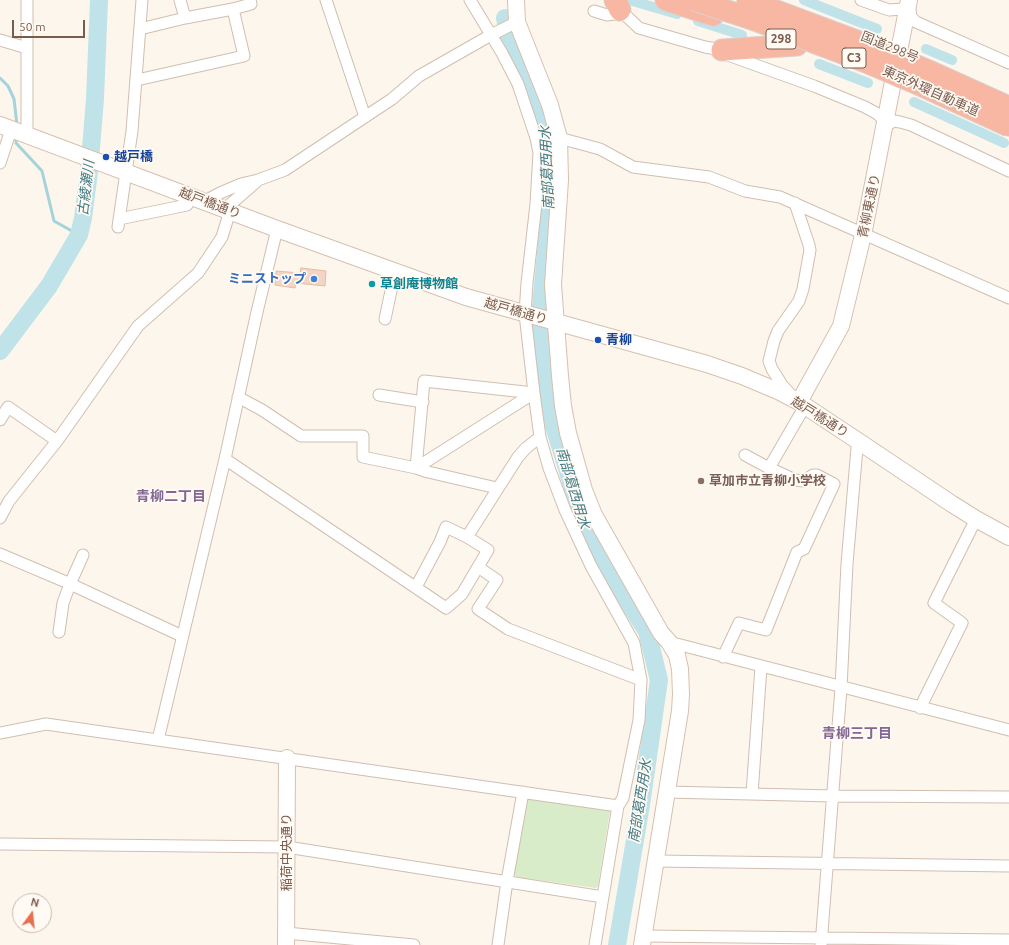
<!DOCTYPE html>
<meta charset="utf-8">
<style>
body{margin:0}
#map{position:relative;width:1009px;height:945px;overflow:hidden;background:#fdf6ec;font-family:Ubuntu,sans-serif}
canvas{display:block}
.north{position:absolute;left:12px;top:893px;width:40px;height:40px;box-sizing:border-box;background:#fffaf3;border:1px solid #cabbb1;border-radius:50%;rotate:15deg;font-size:11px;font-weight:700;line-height:16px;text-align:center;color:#7a5c4d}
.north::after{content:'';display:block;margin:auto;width:14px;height:18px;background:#e76f51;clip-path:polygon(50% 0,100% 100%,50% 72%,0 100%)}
.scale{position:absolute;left:12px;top:20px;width:73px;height:18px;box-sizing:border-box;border:2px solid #7a5c4d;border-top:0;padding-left:5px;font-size:12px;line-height:14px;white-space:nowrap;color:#7a5c4d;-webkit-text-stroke:3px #fffaf3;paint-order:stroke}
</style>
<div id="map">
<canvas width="1009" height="945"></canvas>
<div class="north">N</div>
<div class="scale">50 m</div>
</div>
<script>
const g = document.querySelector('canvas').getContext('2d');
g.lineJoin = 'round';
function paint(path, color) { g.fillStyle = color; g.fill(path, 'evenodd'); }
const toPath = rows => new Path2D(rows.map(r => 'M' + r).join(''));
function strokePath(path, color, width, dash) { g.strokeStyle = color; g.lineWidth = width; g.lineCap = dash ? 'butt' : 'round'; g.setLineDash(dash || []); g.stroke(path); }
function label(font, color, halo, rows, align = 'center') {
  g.font = font + ' Ubuntu,"Noto Sans JP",sans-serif'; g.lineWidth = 3.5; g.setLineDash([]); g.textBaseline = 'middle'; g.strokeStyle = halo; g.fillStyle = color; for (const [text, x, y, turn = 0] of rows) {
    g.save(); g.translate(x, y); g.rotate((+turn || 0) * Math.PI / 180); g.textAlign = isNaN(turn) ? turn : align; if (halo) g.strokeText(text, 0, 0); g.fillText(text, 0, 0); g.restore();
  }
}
paint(toPath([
 [526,795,608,808,610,811,598,886,596,888,516,877,513,873]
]), '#d8ecc9');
strokePath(toPath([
 [0,78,8,86,14,99,17,125],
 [16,137,16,143,42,171,54,221,79,235]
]), '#a5d3da', 3);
strokePath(toPath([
 [629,0,677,14],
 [804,0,877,29],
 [698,21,742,35],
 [926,49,952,60],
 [819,64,868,83],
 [914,102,1004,143]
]), '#bfe3e8', 10);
strokePath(toPath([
 [505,18,509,38,547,124,550,208,539,329,554,426,589,541,647,631,659,680,641,805,617,945],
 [0,351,49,286,79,235,83,218,89,172,95,99,99,0]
]), '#bfe3e8', 18);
const building = toPath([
 [301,268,326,271,325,286,296,283,295,288,275,285,276,271,300,273,301,268]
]);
paint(building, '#f3d5c3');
strokePath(building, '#e6bba3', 1);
const street = toPath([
 [27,0,27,135],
 [180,0,185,18],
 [326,0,365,117],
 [470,0,502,53,518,84,536,138,539,153,536,204,527,283,525,314,534,393,540,437,549,468,565,510,591,566,634,643,641,680,639,720,623,798,618,806,595,945],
 [861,0,889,10,902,9,909,3,911,17,916,22,1009,63],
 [594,11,607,15,614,14,620,10,639,28,705,47,722,50,725,54,814,86,865,107,876,113,881,117,885,126,894,121,900,122,911,125,1009,171],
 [140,29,185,18,233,9,251,4,250,0],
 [0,40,27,48],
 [137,80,244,56,233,9],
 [559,138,600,149,633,167,709,177,745,191,780,197,1009,298],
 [0,163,11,130],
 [205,201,220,193,241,184,258,180,285,170,392,99,419,76,491,35,517,22],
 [225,209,256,182],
 [119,219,187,205,191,196],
 [118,227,132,131,142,0],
 [385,319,395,272],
 [424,381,534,393,416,468,424,381],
 [379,395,423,402],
 [791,395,782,385,772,369,769,361,774,341,778,331,799,301,803,289,810,250,809,245,795,203],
 [238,397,262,410,301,436,363,436,363,457,416,468,428,472,497,488],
 [0,420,8,407,57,441],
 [745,455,769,468],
 [225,459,446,608,462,594,488,550,467,537,446,527,440,542,416,587],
 [0,518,9,501,57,441,138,326,198,273,222,237,230,211],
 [467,537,518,457,526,448,540,437],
 [0,554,66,582,182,636],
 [478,567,497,580,478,609,508,629,641,680],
 [59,632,63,603,70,584,83,555],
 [669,642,1009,730],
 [723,657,739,623,766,630,797,552,804,549,834,484,817,475,813,475,804,481,795,480,769,468,805,406],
 [920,708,962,623,934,603,976,519],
 [0,733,46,724,618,806],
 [158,740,225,459,257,312,277,229],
 [666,792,834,796,1009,797],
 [752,794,761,667],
 [0,844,287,847,603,897],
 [656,861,1009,866],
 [286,933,414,945],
 [644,936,1009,940],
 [498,945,507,881,523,792],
 [821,945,841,688,847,564,857,448,861,443]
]);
const secondary = toPath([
 [516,0,517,22,550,105,559,138,560,180,553,285,560,376,563,406,568,433,584,490,594,515,661,633,669,642,677,655,680,669,681,694,680,711,642,945],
 [0,125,277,229,466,297,707,364,742,376,780,392,799,402,861,443,952,504,976,519,1009,537],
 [799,402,841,326,863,235,909,0],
 [286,945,287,758]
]);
const highway = toPath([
 [615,0,620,10],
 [666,0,713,15],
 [722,50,797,45]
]);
strokePath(street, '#d1beb0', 13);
strokePath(secondary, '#d6c0b0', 18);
strokePath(highway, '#dad1cd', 23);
strokePath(street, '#fff', 11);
strokePath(secondary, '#fff', 16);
strokePath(highway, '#f7b7a3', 21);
const highwayBridge = toPath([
 [694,0,752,19,866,62,918,84,1009,126],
 [747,0,857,41,929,71,1009,107]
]);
strokePath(highwayBridge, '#dad1cd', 23, []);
strokePath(highwayBridge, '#f7b7a3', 21);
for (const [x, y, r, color] of [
 [106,157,4,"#1a4fb4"],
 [314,279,4,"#3f7fe0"],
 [372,284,4,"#0f9aa8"],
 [598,340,4,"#1a4fb4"],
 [701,481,4,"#8d6e63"]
]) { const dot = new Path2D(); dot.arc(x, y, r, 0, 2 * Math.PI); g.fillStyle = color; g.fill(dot); strokePath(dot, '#fffaf3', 1.5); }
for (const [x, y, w] of [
 [781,39,30],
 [854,58,24]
]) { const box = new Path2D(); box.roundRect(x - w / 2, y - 10, w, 20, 3); g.fillStyle = '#fffaf3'; g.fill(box); strokePath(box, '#7a5c4d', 1); }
label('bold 12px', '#7a5c4d', null, [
 ["298",781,39],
 ["C3",854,58]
]);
label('13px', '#7a5c4d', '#fffaf3', [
 ["国道298号",890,47,22],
 ["東京外環自動車道",931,91,24],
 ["越戸橋通り",210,203,21],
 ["青柳東通り",869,206,-78],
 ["越戸橋通り",516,311,16],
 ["越戸橋通り",820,417,32],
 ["稲荷中央通り",287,852,-90]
]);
label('bold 13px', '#164399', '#fffaf3', [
 ["越戸橋",114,157],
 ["青柳",606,340]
], 'left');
label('bold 13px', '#366cbe', '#fffaf3', [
 ["ミニストップ",306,279]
], 'right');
label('bold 13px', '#0d838f', '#fffaf3', [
 ["草創庵博物館",380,284]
], 'left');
label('bold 13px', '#785e54', '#fffaf3', [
 ["草加市立青柳小学校",709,481]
], 'left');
label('italic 14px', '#437c86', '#fffaf3', [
 ["南部葛西用水",547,168,-93],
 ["古綾瀬川",86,188,-83],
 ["南部葛西用水",573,488,73],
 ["南部葛西用水",640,801,-81]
]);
label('bold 14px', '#846695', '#fffaf3', [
 ["青柳二丁目",171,496],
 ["青柳三丁目",857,733]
]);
</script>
